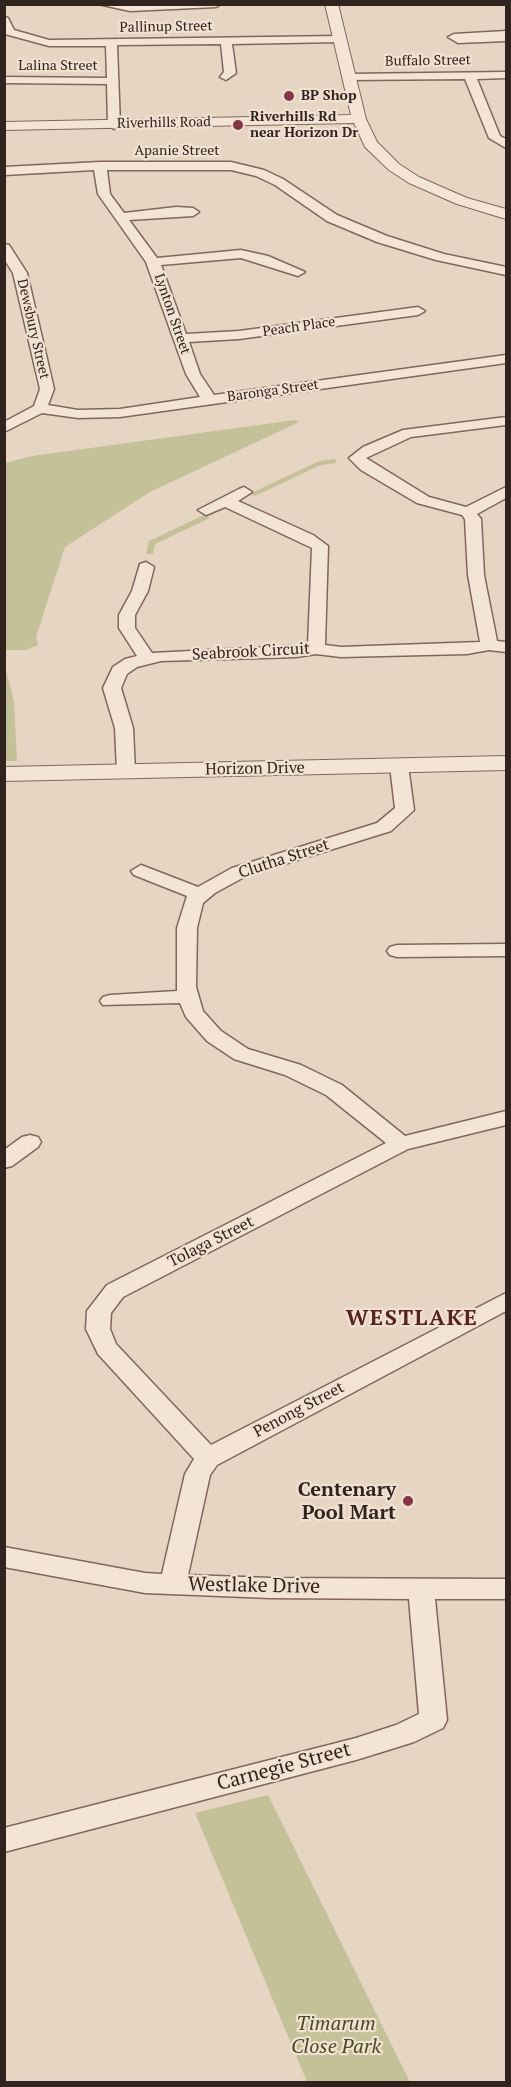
<!DOCTYPE html>
<style>
body{margin:0}
#map{position:relative;width:511px;height:2087px;overflow:hidden;background:#e7d5c3;font-family:"PT Serif",serif}
canvas{display:block}
.frame{position:absolute;inset:0;border:6px solid #31231e;pointer-events:none}
</style>
<div id="map">
<canvas width="511" height="2087"></canvas>
<div class="frame"></div>
</div>
<script>
const g = document.querySelector('canvas').getContext('2d');
g.lineJoin = 'round';
function paint(path, color) { g.fillStyle = color; g.fill(path, 'evenodd'); }
const toPath = rows => new Path2D(rows.map(r => 'M' + r).join(''));
function strokePath(path, color, width, dash) { g.strokeStyle = color; g.lineWidth = width; g.lineCap = dash ? 'butt' : 'round'; g.setLineDash(dash || []); g.stroke(path); }
function label(font, color, halo, rows, align = 'center') {
  g.font = font + ' "PT Serif",serif'; g.lineWidth = 4.5; g.setLineDash([]); g.textBaseline = 'middle'; g.strokeStyle = halo; g.fillStyle = color; for (const [text, x, y, turn = 0] of rows) {
    g.save(); g.translate(x, y); g.rotate((+turn || 0) * Math.PI / 180); g.textAlign = isNaN(turn) ? turn : align; if (halo) g.strokeText(text, 0, 0); g.fillText(text, 0, 0); g.restore();
  }
}
paint(toPath([
 [295,420,299,422,150,492,65,547,36,637,38,645,26,650,5,650,5,463,32,456],
 [335,459,337,463,321,465,255,496,249,494,319,461],
 [204,515,210,518,155,544,153,554,146,554,149,541],
 [4,662,14,702,17,761,5,761],
 [268,1795,410,2082,307,2082,195,1813]
]), '#c4c098');
const minor = toPath([
 [98,4,130,5,221,4,216,7,130,11,98,4],
 [4,17,8,18,14,30,49,40,339,36,345,39,339,42,232,44,236,73,226,80,220,77,224,72,221,44,117,45,120,125,114,129,108,125,107,84,4,83,4,77,107,78,106,46,49,46,5,34,4,17],
 [506,31,506,41,458,43,448,37,454,34,506,31],
 [506,72,506,78,477,79,500,136,506,139,506,148,489,138,465,79,349,80,343,77,349,74,506,72],
 [100,162,231,162,264,170,283,179,337,215,387,236,444,254,506,267,506,275,436,260,377,242,327,221,275,185,256,176,231,170,107,170,110,194,124,213,176,207,193,208,199,212,193,216,129,220,157,258,241,250,268,256,305,272,298,276,241,258,161,265,186,334,239,331,418,307,425,311,418,315,239,339,189,342,200,374,214,395,506,355,506,363,120,417,78,418,42,413,4,432,4,422,34,406,40,389,13,273,4,259,4,244,9,245,27,273,54,389,48,405,78,410,120,409,200,397,186,374,146,262,98,194,94,170,4,175,4,167,100,162],
 [506,417,506,425,411,437,366,458,429,497,466,507,506,487,506,498,477,514,481,519,484,575,497,641,506,642,506,652,489,650,467,654,341,657,316,654,296,657,161,661,137,667,127,674,121,688,133,728,135,771,126,776,120,775,117,771,115,728,103,688,113,667,125,659,137,656,119,628,119,615,132,591,140,564,146,562,154,567,148,591,135,615,135,628,152,653,308,645,312,548,225,507,206,515,198,510,239,489,244,487,252,492,238,501,313,535,328,546,325,645,341,647,480,642,468,575,465,519,462,515,417,503,361,470,349,458,363,447,403,430,506,417],
 [399,761,408,766,414,810,391,831,246,876,215,893,203,903,197,928,196,987,203,1011,221,1031,248,1049,301,1065,342,1085,405,1136,506,1111,506,1125,408,1149,123,1297,111,1313,110,1329,116,1344,211,1445,506,1293,506,1311,217,1465,210,1475,188,1575,270,1578,506,1579,506,1599,435,1599,447,1720,443,1728,414,1742,356,1760,4,1852,4,1828,356,1738,396,1725,419,1714,409,1599,270,1598,145,1593,4,1567,4,1547,145,1573,162,1574,185,1474,194,1459,98,1354,86,1329,87,1311,107,1285,386,1143,326,1095,285,1075,234,1059,207,1041,186,1017,180,1003,103,1005,100,1001,103,997,110,995,177,991,177,928,187,896,134,875,131,871,141,865,198,887,232,868,377,823,395,808,390,766,399,761],
 [506,944,506,956,397,957,390,955,387,951,390,947,397,945,506,944],
 [30,1135,38,1137,41,1142,38,1147,12,1166,4,1168,4,1150,22,1137,30,1135]
]);
const tertiary = toPath([
 [325,4,338,4,366,119,377,142,399,164,419,177,467,198,506,209,506,219,457,204,409,183,389,170,365,147,354,123,4,130,4,122,351,115,325,4],
 [506,756,506,770,4,781,4,767,506,756]
]);
strokePath(minor, '#7f675c', 3);
strokePath(tertiary, '#7f675c', 2);
paint(minor, '#f4e4d5');
paint(tertiary, '#f4e4d5');
for (const [x, y, r, color] of [
 [289,96,6,"#863446"],
 [238,125,6,"#863446"],
 [408,1501,6,"#863446"]
]) { const dot = new Path2D(); dot.arc(x, y, r, 0, 2 * Math.PI); g.fillStyle = color; g.fill(dot); strokePath(dot, '#f0e1d1', 2); }
label('14px', '#31231e', '#f0e1d1', [
 ["Pallinup Street",166,27,-1],
 ["Buffalo Street",428,61,-1],
 ["Lalina Street",58,66],
 ["Riverhills Road",164,123,-1],
 ["Apanie Street",177,151],
 ["Lynton Street",172,314,71],
 ["Peach Place",299,327,-8],
 ["Dewsbury Street",33,329,77],
 ["Baronga Street",273,391,-8]
]);
label('bold 14px', '#31231e', '#f0e1d1', [
 ["BP Shop",301,96],
 ["Riverhills Rd",250,117],
 ["near Horizon Dr",250,133]
], 'left');
label('16px', '#31231e', '#f0e1d1', [
 ["Seabrook Circuit",251,652,-3],
 ["Horizon Drive",255,769,-1],
 ["Clutha Street",284,859,-18],
 ["Tolaga Street",211,1242,-27],
 ["Penong Street",299,1410,-28]
]);
label('bold 20px', '#31231e', '#f0e1d1', [
 ["Centenary",396,1490],
 ["Pool Mart",396,1513]
], 'right');
label('20px', '#31231e', '#f0e1d1', [
 ["Westlake Drive",254,1586,1],
 ["Carnegie Street",284,1767,-15]
]);
label('italic 20px', '#494b27', '#f0e1d1', [
 ["Timarum",336,2024],
 ["Close Park",336,2047]
]);
g.letterSpacing = '1.5px';
label('bold 22px', '#582323', '#f0e1d1', [
 ["WESTLAKE",412,1319]
]);
g.letterSpacing = '0px';
</script>
